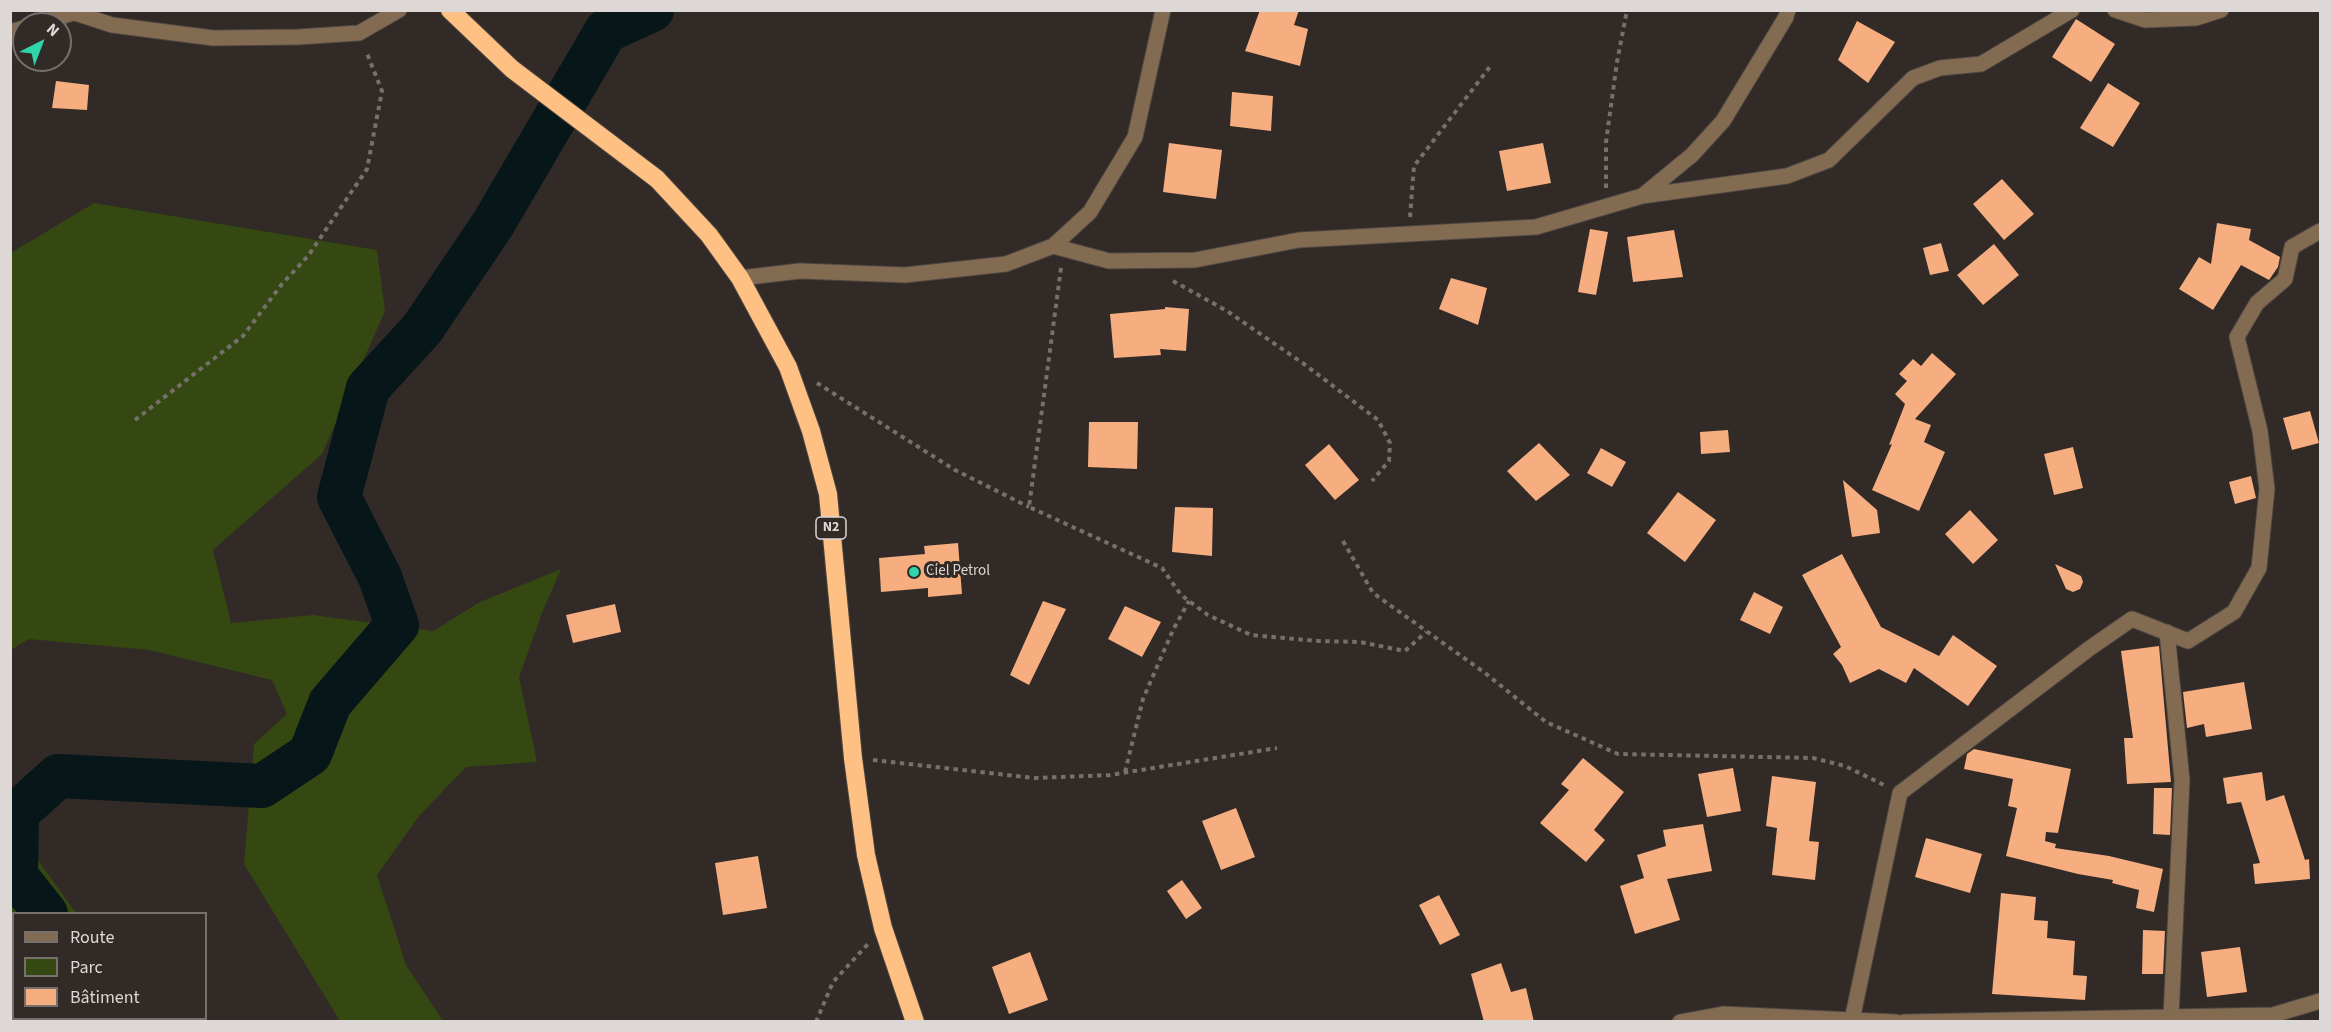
<!DOCTYPE html>
<meta charset="utf-8">
<style>
body{margin:0}
#map{position:relative;width:2331px;height:1032px;overflow:hidden;background:#312a26;font-family:"Source Sans 3",sans-serif}
canvas{display:block}
.frame{position:absolute;inset:0;border:12px solid #ddd8d5;pointer-events:none}
.legend{position:absolute;left:12px;top:912px;width:195px;height:108px;box-sizing:border-box;background:#312a26;border:2px solid #76706c;margin:0;padding:8px 10px;list-style:none;font-size:18px;color:#ddd8d5}
.legend li{display:flex;align-items:center;gap:12px;height:30px}
.legend b{width:30px;border:2px solid #76706c}
.north{position:absolute;left:12px;top:12px;width:60px;height:60px;box-sizing:border-box;background:#312a26;border:2px solid #76706c;border-radius:50%;rotate:42deg;font-size:16px;font-weight:700;line-height:24px;text-align:center;color:#ddd8d5}
.north::after{content:'';display:block;margin:auto;width:21px;height:27px;background:#2fd4aa;clip-path:polygon(50% 0,100% 100%,50% 72%,0 100%)}
</style>
<div id="map">
<canvas width="2331" height="1032"></canvas>
<div class="frame"></div>
<ul class="legend">
<li><b style="height:8px;background:#836b52"></b>Route</li>
<li><b style="height:16px;background:#354812"></b>Parc</li>
<li><b style="height:16px;background:#f6ad80"></b>Bâtiment</li>
</ul>
<div class="north">N</div>
</div>
<script>
const g = document.querySelector('canvas').getContext('2d');
g.lineJoin = 'round';
function paint(path, color) { g.fillStyle = color; g.fill(path, 'evenodd'); }
const toPath = rows => new Path2D(rows.map(r => 'M' + r).join(''));
function strokePath(path, color, width, dash) { g.strokeStyle = color; g.lineWidth = width; g.lineCap = dash ? 'butt' : 'round'; g.setLineDash(dash || []); g.stroke(path); }
function label(font, color, halo, rows, align = 'center') {
  g.font = font + ' "Source Sans 3",sans-serif'; g.lineWidth = 6; g.setLineDash([]); g.textBaseline = 'middle'; g.strokeStyle = halo; g.fillStyle = color; for (const [text, x, y, turn = 0] of rows) {
    g.save(); g.translate(x, y); g.rotate((+turn || 0) * Math.PI / 180); g.textAlign = isNaN(turn) ? turn : align; if (halo) g.strokeText(text, 0, 0); g.fillText(text, 0, 0); g.restore();
  }
}
paint(toPath([
 [94,203,377,250,385,311,322,454,213,550,231,623,313,615,433,631,480,602,561,569,542,613,519,677,537,762,466,767,419,816,377,875,406,965,443,1021,340,1021,244,864,254,744,287,714,272,680,149,650,29,639,11,650,11,253],
 [11,825,40,863,76,913,14,914,13,924,11,921]
]), '#354812');
strokePath(toPath([
 [46,914,16,876,17,813,58,776,262,786,310,754,330,703,397,625,380,577,339,497,368,388,422,329,493,224,606,31,652,10],
 [131,1018,134,1022]
]), '#071619', 44);
paint(toPath([
 [1260,10,1299,10,1294,25,1308,29,1300,66,1245,51],
 [2076,19,2115,44,2091,82,2052,57],
 [1857,21,1895,42,1868,83,1838,60],
 [56,81,89,85,87,110,52,108],
 [2108,83,2140,103,2113,147,2080,128],
 [1232,92,1273,96,1271,131,1230,126],
 [1169,143,1222,150,1216,199,1163,192],
 [1543,143,1551,183,1507,191,1499,151],
 [2002,179,2034,214,2004,240,1973,204],
 [2217,223,2251,229,2249,240,2280,257,2278,267,2269,280,2241,265,2213,310,2179,289,2199,257,2211,264],
 [1590,229,1608,232,1596,295,1578,292],
 [1674,230,1683,277,1633,282,1627,237],
 [1941,243,1949,271,1930,275,1923,248],
 [1994,244,2019,275,1983,305,1957,275],
 [1451,278,1487,288,1478,325,1439,309],
 [1165,307,1189,309,1186,351,1160,349,1161,355,1114,358,1110,314,1165,309],
 [1932,353,1956,374,1915,419,1931,425,1924,442,1945,452,1919,511,1872,490,1892,444,1889,445,1905,404,1895,394,1907,381,1899,374,1913,359,1921,366],
 [2310,411,2319,443,2292,450,2283,418],
 [1089,422,1138,422,1137,469,1088,467],
 [1728,430,1730,452,1701,454,1700,432],
 [1539,443,1570,475,1536,501,1507,471],
 [1329,444,1359,480,1335,500,1305,465],
 [2073,447,2083,488,2054,495,2044,454],
 [1601,448,1626,462,1612,487,1587,473],
 [2251,476,2256,498,2235,504,2229,482],
 [1843,480,1877,510,1880,533,1852,537],
 [1678,492,1716,520,1685,562,1647,533],
 [1175,507,1213,508,1212,556,1172,552],
 [1970,510,1998,540,1973,564,1945,534],
 [958,543,962,594,928,597,928,588,881,592,879,558,925,554,924,546],
 [1842,554,1881,627,1939,656,1953,635,1997,666,1968,706,1914,668,1906,683,1879,669,1850,683,1842,665,1833,654,1841,647,1802,575],
 [2055,564,2081,576,2083,582,2080,589,2073,592,2066,589],
 [1754,592,1783,607,1770,634,1740,620],
 [1043,601,1066,609,1029,685,1010,675],
 [615,604,621,632,573,643,566,615],
 [1125,606,1161,622,1142,657,1108,639],
 [2159,646,2171,782,2127,784,2124,738,2133,738,2121,651],
 [2244,682,2252,729,2206,737,2204,724,2187,728,2183,692],
 [1974,749,2071,769,2058,833,2046,832,2045,841,2056,844,2055,848,2109,856,2163,869,2154,912,2136,908,2139,890,2112,883,2113,880,2078,874,2006,856,2017,808,2008,806,2013,779,1964,769,1967,754],
 [1583,758,1624,792,1594,830,1605,840,1586,862,1540,823,1569,790,1561,784],
 [1733,768,1741,811,1707,817,1698,774],
 [2262,772,2266,801,2284,795,2305,860,2309,859,2310,879,2255,884,2253,864,2260,863,2241,802,2227,804,2223,778],
 [1772,776,1816,782,1809,841,1819,842,1815,880,1772,875,1777,828,1766,826],
 [2154,788,2172,788,2170,835,2153,834],
 [1236,808,1255,857,1221,870,1202,821],
 [1703,824,1712,871,1667,879,1680,920,1635,934,1620,886,1644,878,1637,855,1666,846,1663,830],
 [1926,838,1982,854,1970,893,1915,877],
 [758,856,767,908,723,915,715,863],
 [1182,880,1202,908,1186,919,1167,891],
 [2001,893,2036,897,2034,920,2048,921,2047,938,2075,941,2073,975,2087,976,2085,1000,1992,994],
 [1439,895,1460,935,1440,945,1419,905],
 [2143,930,2165,931,2163,974,2142,974],
 [2240,947,2247,992,2207,997,2201,952],
 [1030,952,1048,1000,1009,1014,992,967],
 [1501,963,1511,992,1526,988,1534,1022,1484,1022,1471,974]
]), '#f6ad80');
const minor = toPath([
 [66,10,112,25,213,38,298,37,359,33,399,10],
 [2115,10,2145,20,2196,18,2221,10],
 [36,24,73,13],
 [10,32,24,28],
 [1642,196,1692,155,1723,121,1786,17,1788,10],
 [1053,246,1109,261,1195,260,1299,240,1536,227,1642,196,1787,176,1829,160,1913,78,1940,68,1981,64,2072,10],
 [740,278,800,271,905,275,1006,264,1053,246,1090,212,1135,137,1163,10],
 [2167,632,2182,780,2171,1017],
 [1852,1020,1900,793,2090,648,2132,619,2188,641,2234,612,2259,568,2267,489,2260,431,2237,337,2257,303,2285,279,2292,247,2320,231],
 [1680,1022,1723,1014,1896,1022],
 [1904,1022,2273,1015,2320,1001]
]);
const highway = toPath([
 [450,10,512,69,657,179,709,235,740,278,788,367,811,431,828,494,853,758,866,855,883,928,915,1022]
]);
strokePath(minor, '#4d4642', 17);
strokePath(highway, '#4d4642', 20);
strokePath(toPath([
 [1606,188,1606,142,1617,62,1627,10],
 [1410,217,1414,166,1492,64],
 [1061,268,1029,507,1162,568,1181,595,1189,601,1208,615,1251,635,1318,641,1360,642,1405,651,1426,632],
 [1173,281,1227,311,1304,364,1378,420,1390,443,1389,461,1372,481],
 [817,383,955,470,1029,507],
 [135,420,243,336,282,284,308,256,367,169,382,91,366,51],
 [1343,541,1373,593,1485,673,1546,722,1618,754,1813,758,1845,766,1884,785],
 [873,760,1035,778,1110,775,1277,748],
 [1125,772,1143,699,1173,630,1189,601],
 [816,1022,833,982,868,944]
]), '#76706c', 4, [4.5, 4.5]);
strokePath(minor, '#836b52', 15);
strokePath(highway, '#fec183', 18);
for (const [x, y, r, color] of [
 [914,572,6,"#2fd4aa"]
]) { const dot = new Path2D(); dot.arc(x, y, r, 0, 2 * Math.PI); g.fillStyle = color; g.fill(dot); strokePath(dot, '#312a26', 2); }
for (const [x, y, w] of [
 [831,528,30]
]) { const box = new Path2D(); box.roundRect(x - w / 2, y - 11, w, 22, 4.5); g.fillStyle = '#312a26'; g.fill(box); strokePath(box, '#ddd8d5', 1.5); }
label('bold 14px', '#ddd8d5', null, [
 ["N2",831,528]
]);
label('15px', '#ddd8d5', '#312a26', [
 ["Ciel Petrol",926,572]
], 'left');
</script>
